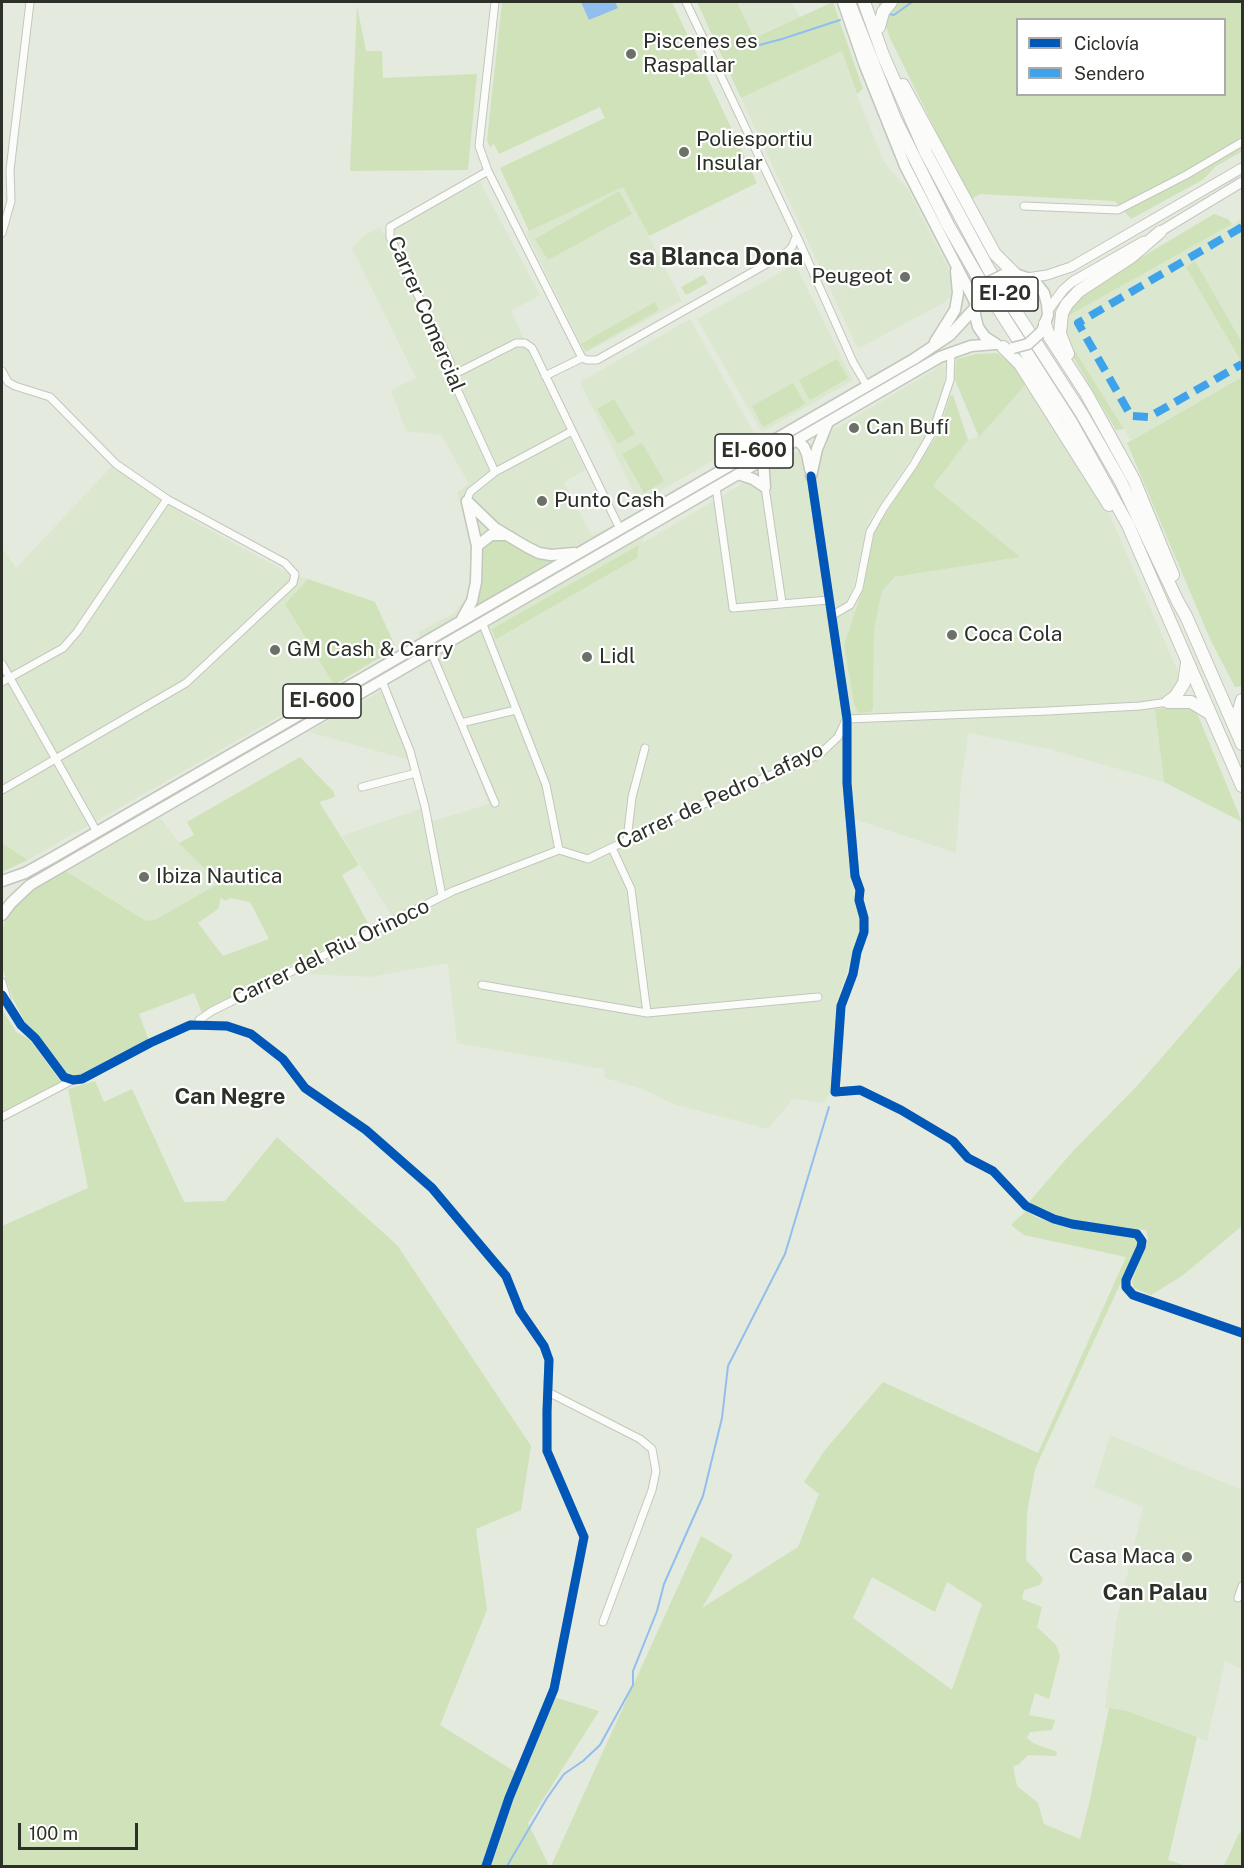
<!DOCTYPE html>
<meta charset="utf-8">
<style>
body{margin:0}
#map{position:relative;width:1244px;height:1868px;overflow:hidden;background:#e4eadd;font-family:"Public Sans",sans-serif}
canvas{display:block}
.frame{position:absolute;inset:0;border:3px solid #2c3028;pointer-events:none}
.legend{position:absolute;left:1016px;top:18px;width:210px;height:78px;box-sizing:border-box;background:#fff;border:2px solid #abaca9;margin:0;padding:8px 10px;list-style:none;font-size:18px;color:#2c3028}
.legend li{display:flex;align-items:center;gap:12px;height:30px}
.legend b{width:30px;border:2px solid #abaca9}
.scale{position:absolute;left:18px;top:1823px;width:120px;height:27px;box-sizing:border-box;border:3px solid #2c3028;border-top:0;padding-left:8px;font-size:18px;line-height:21px;white-space:nowrap;color:#2c3028;-webkit-text-stroke:4px #fff;paint-order:stroke}
</style>
<div id="map">
<canvas width="1244" height="1868"></canvas>
<div class="frame"></div>
<ul class="legend">
<li><b style="height:8px;background:#0057b8"></b>Ciclovía</li>
<li><b style="height:8px;background:#3ea3eb"></b>Sendero</li>
</ul>
<div class="scale">100 m</div>
</div>
<script>
const g = document.querySelector('canvas').getContext('2d');
g.lineJoin = 'round';
function paint(path, color) { g.fillStyle = color; g.fill(path, 'evenodd'); }
const toPath = rows => new Path2D(rows.map(r => 'M' + r).join(''));
function strokePath(path, color, width, dash) { g.strokeStyle = color; g.lineWidth = width; g.lineCap = dash ? 'butt' : 'round'; g.setLineDash(dash || []); g.stroke(path); }
function label(font, color, halo, rows, align = 'center') {
  g.font = font + ' "Public Sans",sans-serif'; g.lineWidth = 4.5; g.setLineDash([]); g.textBaseline = 'middle'; g.strokeStyle = halo; g.fillStyle = color; for (const [text, x, y, turn = 0] of rows) {
    g.save(); g.translate(x, y); g.rotate((+turn || 0) * Math.PI / 180); g.textAlign = isNaN(turn) ? turn : align; if (halo) g.strokeText(text, 0, 0); g.fillText(text, 0, 0); g.restore();
  }
}
paint(toPath([
 [737,2,791,2,800,17,753,38],
 [842,51,857,95,884,162,908,190,951,273,953,286,951,296,943,303,858,349,741,98],
 [480,182,540,295,511,311,585,470,564,482,592,536,641,511,650,526,641,544,934,370,941,363,946,368,941,399,928,433,869,521,852,593,861,594,844,647,854,704,858,713,873,709,874,630,882,591,896,577,1019,557,933,486,968,440,979,436,1027,383,1106,506,1179,674,1177,689,1156,709,1164,782,1049,749,968,733,961,786,956,853,851,818,844,818,851,853,854,894,861,924,855,947,837,1000,830,1093,824,1103,793,1099,768,1129,673,1104,645,1090,605,1078,604,1069,457,1043,448,963,371,977,306,974,300,960,392,916,342,836,422,808,433,821,489,804,435,664,418,632,453,614,468,596,472,580,472,543,457,492,469,484,441,435,406,431,391,390,416,378,352,248,364,235,380,227,383,234],
 [623,186,682,301,585,353,526,232],
 [1242,218,1242,377,1131,440,1067,338,1068,316],
 [795,264,853,380,762,432,697,319],
 [690,319,756,436,639,503,580,382],
 [113,465,195,522,288,573,308,579,285,604,334,685,28,860,2,843,2,548,16,568],
 [383,690,409,760,309,732],
 [159,816,179,843,220,882,155,921,146,921,64,870],
 [1110,1435,1242,1490,1242,1669,1225,1661,1207,1741,1127,1711,1105,1708,1116,1623,1143,1507,1094,1487]
]), '#dce7d0');
paint(toPath([
 [502,2,672,2,757,183,649,236,623,187,529,231,500,168,605,118,600,107,499,154,494,144,490,147,487,140],
 [697,2,737,2,754,38,833,2,863,89,857,94,842,51,741,98],
 [878,2,1242,2,1242,153,1241,152,1216,166,1204,179,1131,219,1115,201,980,194,970,200,890,38],
 [1018,20,1224,20,1224,94,1018,94],
 [357,6,366,51,382,51,383,78,477,74,468,170,350,171],
 [619,191,632,214,548,260,535,239],
 [1214,214,1228,219,1232,224,1068,316,1067,338,1124,429,1116,430,1066,345,1062,325,1069,305,1115,273],
 [1195,261,1242,343,1241,361,1186,267],
 [703,275,708,283,686,295,681,287],
 [655,302,659,310,586,351,581,344],
 [997,353,1016,367,1027,383,979,437,955,380,956,359,976,354],
 [837,359,848,378,810,400,799,380],
 [1242,377,1242,686,1235,687,1211,641,1127,443],
 [793,383,805,404,763,427,752,406],
 [953,395,968,440,933,486,1020,557,895,577,882,591,874,630,873,709,870,712,858,713,854,704,844,646,861,594,875,530,938,434,950,396],
 [614,399,635,434,618,444,597,409],
 [642,443,664,481,644,493,622,454],
 [492,539,501,539,538,557,556,558,473,607,479,560,484,545],
 [639,545,637,558,496,639,492,629],
 [308,579,375,602,396,648,334,685,285,604],
 [1188,706,1195,711,1199,718,1242,822,1164,782,1155,709],
 [300,757,334,792,335,797,319,802,359,865,342,875,370,927,285,968,202,1013,194,993,139,1014,149,1041,80,1077,73,1076,66,1071,37,1035,26,1024,13,999,2,968,2,931,5,920,12,910,28,893,64,870,146,921,155,920,219,883,179,843,194,835,187,822],
 [221,898,225,901,230,898,250,902,269,939,223,956,198,923,218,909],
 [2,843,28,860,2,872],
 [1242,965,1242,1226,1182,1276,1151,1295,1134,1288,1132,1281,1148,1239,1146,1230,1074,1222,1028,1203,1074,1150,1137,1086],
 [2,1009,16,1032,30,1040,62,1083,2,1113],
 [95,1081,104,1102,132,1089,184,1202,225,1201,277,1137,397,1245,531,1446,521,1510,476,1529,487,1610,440,1725,522,1776,554,1697,599,1711,528,1823,549,1866,2,1866,2,1226,88,1188,68,1089],
 [1026,1211,1038,1218,1075,1229,1136,1238,1138,1245,1035,1469,1027,1513,1026,1560,1043,1578,1040,1585,1024,1590,1022,1599,1042,1607,1037,1627,1056,1645,1060,1656,1049,1699,1035,1693,1029,1715,1055,1720,1052,1730,1030,1732,1027,1738,1033,1743,1057,1752,1056,1756,1028,1755,1018,1765,1013,1766,1017,1786,1038,1803,1044,1824,1080,1839,1089,1804,1109,1708,1127,1711,1197,1737,1168,1860,1186,1866,551,1866,701,1536,733,1555,702,1608,798,1547,819,1494,804,1482,825,1450,883,1382,1038,1453,1126,1257,1024,1235,1011,1225],
 [872,1577,935,1612,947,1582,982,1604,952,1690,853,1618],
 [1239,1833,1242,1833,1242,1866,1224,1866]
]), '#d0e2b9');
paint(toPath([
 [581,2,615,2,618,8,589,20]
]), '#92beef');
strokePath(toPath([
 [889,14,894,15,912,2,934,2],
 [752,47,782,39,840,20],
 [507,1866,547,1798,564,1774,583,1761,600,1745,633,1685,633,1671,657,1611,664,1584,703,1496,722,1418,728,1366,785,1254,829,1107]
]), '#92beef', 2);
const street = toPath([
 [495,2,479,146,488,171,582,358,587,360,597,360,786,253,792,247,796,237],
 [686,2,799,241,853,362,867,386],
 [488,171,390,227,390,237,450,362,451,376,495,472],
 [1024,206,1118,210,1186,175,1242,142],
 [2,233,11,201,10,170,30,2],
 [2,371,8,382,15,386,50,397,116,464,167,499,285,563,295,574,293,583,186,683,2,790],
 [451,376,516,343,525,343,532,348,620,529],
 [545,376,582,358],
 [811,476,847,719,847,783,855,876,860,890,859,900,864,918,864,932,857,952,853,974,841,1006,835,1092,860,1090,901,1110,953,1141,968,1158,993,1171,1026,1206,1054,1219,1072,1224,1137,1234,1142,1241,1141,1247,1126,1280,1126,1287,1133,1295,1242,1333],
 [716,487,733,608,829,600],
 [765,487,782,603],
 [467,501,470,492,495,472,572,431],
 [831,616,850,605,859,588,870,532,883,509,914,464,933,431,950,380,951,352],
 [482,622,546,785,559,850],
 [431,652,495,803],
 [2,664,97,832],
 [382,681,410,751,425,807,442,896],
 [2,682,63,648,77,632,167,499],
 [847,719,1048,711,1140,706,1168,702],
 [461,723,516,710],
 [362,787,416,773],
 [627,840,632,797,645,748],
 [2,982,7,999],
 [482,985,647,1013,631,889,612,848],
 [2,995,21,1025,35,1038,64,1077,73,1080,82,1079,150,1043,190,1025,227,1026,251,1034,283,1059,305,1088,366,1130,432,1188,506,1276,520,1311,544,1346,549,1360,547,1411,547,1451,584,1537,554,1689,509,1798,486,1866],
 [647,1013,818,997],
 [198,1024,199,1020,212,1011,453,891,559,850,588,859,692,809,820,754,838,737,845,722],
 [2,1117,73,1080],
 [548,1392,640,1439,652,1449,656,1471,652,1490,603,1622],
 [1238,1598,1242,1586]
]);
const secondary = toPath([
 [1156,234,1242,182],
 [1027,278,1047,275,1071,267,1242,168],
 [1048,310,1063,290,1072,282,1144,241]
]);
const primary = toPath([
 [843,2,865,66,905,166,975,302],
 [1006,274,1015,274,1027,278,1037,284,1044,293,1047,304,1048,315,1042,331],
 [975,306,975,315,978,327,985,337,996,344],
 [935,342,955,310,958,293,956,271],
 [797,440,804,447,807,454,810,469],
 [763,460,765,487],
 [738,474,753,479,765,487],
 [811,476,817,449,828,422],
 [467,501,495,528,527,547,539,553,551,555,574,553],
 [477,546,491,535,504,535],
 [462,619,472,601,476,582,477,546,467,502],
 [2,881,25,873,52,858,914,359,950,335,974,309],
 [2,915,11,903,30,885,940,357,971,346,995,344]
]);
const highway = toPath([
 [849,2,895,119,948,225,978,277,1071,422,1128,525,1242,786],
 [864,2,883,55,926,153,989,270,1082,414,1121,482,1178,602,1186,616,1242,744],
 [879,27,883,12,891,2],
 [903,85,995,254,1015,274],
 [1045,324,1049,336,1086,393,1134,480,1173,575],
 [1003,347,1020,364,1109,505],
 [1068,354,1060,334,1062,313,1067,304,1079,291,1131,257,1160,232],
 [1168,702,1175,697,1184,683,1187,663],
 [1168,702,1191,702,1209,713],
 [1238,728,1238,714,1242,700]
]);
strokePath(street, '#c2c7bd', 9);
strokePath(secondary, '#c2c7bd', 11);
strokePath(primary, '#c2c7bd', 13);
strokePath(highway, '#c2c7bd', 14);
strokePath(street, '#fbfcfa', 7);
strokePath(secondary, '#fbfcfa', 9);
strokePath(primary, '#fbfcfa', 10);
strokePath(highway, '#fbfcfa', 12);
const primaryBridge = toPath([
 [978,294,987,283,1003,275],
 [1013,348,1028,344,1040,333]
]);
strokePath(primaryBridge, '#c2c7bd', 13, []);
strokePath(primaryBridge, '#fbfcfa', 10);
strokePath(toPath([
 [1242,227,1078,323,1131,416,1149,417,1242,364]
]), '#3ea3eb', 8, [15, 8]);
strokePath(toPath([
 [811,476,847,719,847,783,855,876,860,890,859,900,864,918,864,932,857,952,853,974,841,1006,835,1092,860,1090,901,1110,953,1141,968,1158,993,1171,1026,1206,1054,1219,1072,1224,1137,1234,1142,1241,1141,1247,1126,1280,1126,1287,1133,1295,1242,1333],
 [2,995,21,1025,35,1038,64,1077,73,1080,82,1079,150,1043,190,1025,227,1026,251,1034,283,1059,305,1088,366,1130,432,1188,506,1276,520,1311,544,1346,549,1360,547,1411,547,1451,584,1537,554,1689,509,1798,486,1866]
]), '#0057b8', 9);
for (const [x, y, r, color] of [
 [631,54,6,"#6c7167"],
 [684,152,6,"#6c7167"],
 [905,277,6,"#6c7167"],
 [854,428,6,"#6c7167"],
 [542,501,6,"#6c7167"],
 [952,635,6,"#6c7167"],
 [275,650,6,"#6c7167"],
 [587,657,6,"#6c7167"],
 [144,877,6,"#6c7167"],
 [1187,1557,6,"#6c7167"]
]) { const dot = new Path2D(); dot.arc(x, y, r, 0, 2 * Math.PI); g.fillStyle = color; g.fill(dot); strokePath(dot, '#fff', 2); }
for (const [x, y, w] of [
 [1005,294,66],
 [754,451,78],
 [322,701,78]
]) { const box = new Path2D(); box.roundRect(x - w / 2, y - 17, w, 34, 4.5); g.fillStyle = '#fff'; g.fill(box); strokePath(box, '#2c3028', 1.5); }
label('bold 20px', '#2c3028', null, [
 ["EI-20",1005,294],
 ["EI-600",754,451],
 ["EI-600",322,701]
]);
label('21px', '#2c3028', '#fff', [
 ["Piscenes es",643,42],
 ["Raspallar",643,66],
 ["Poliesportiu",696,140],
 ["Insular",696,164],
 ["Peugeot",893,277,"right"],
 ["Can Bufí",866,428],
 ["Punto Cash",554,501],
 ["Coca Cola",964,635],
 ["GM Cash & Carry",287,650],
 ["Lidl",599,657],
 ["Ibiza Nautica",156,877],
 ["Casa Maca",1175,1557,"right"]
], 'left');
label('21px', '#2c3028', '#fff', [
 ["Carrer Comercial",426,314,67],
 ["Carrer de Pedro Lafayo",720,796,-25],
 ["Carrer del Riu Orinoco",331,952,-26]
]);
label('bold 22px', '#2c3028', '#fff', [
 ["Can Negre",230,1097],
 ["Can Palau",1155,1593]
]);
label('bold 24px', '#2c3028', '#fff', [
 ["sa Blanca Dona",716,258]
]);
</script>
